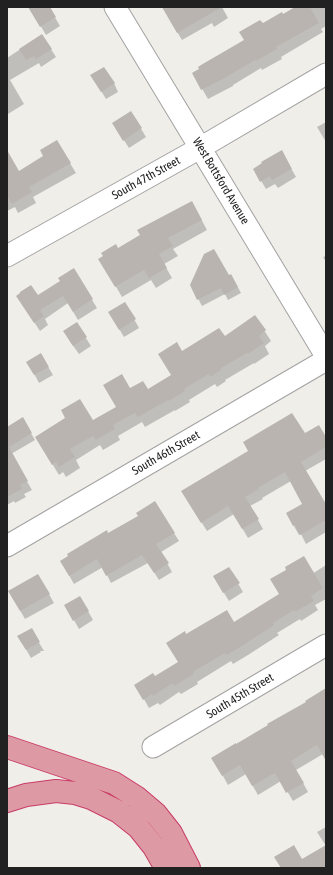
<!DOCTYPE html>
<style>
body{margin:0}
#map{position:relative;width:333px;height:875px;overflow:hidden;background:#f0eee9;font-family:"Asap Condensed",sans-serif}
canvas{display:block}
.frame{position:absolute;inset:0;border:8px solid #212121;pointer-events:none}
</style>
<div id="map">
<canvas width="333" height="875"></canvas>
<div class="frame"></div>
</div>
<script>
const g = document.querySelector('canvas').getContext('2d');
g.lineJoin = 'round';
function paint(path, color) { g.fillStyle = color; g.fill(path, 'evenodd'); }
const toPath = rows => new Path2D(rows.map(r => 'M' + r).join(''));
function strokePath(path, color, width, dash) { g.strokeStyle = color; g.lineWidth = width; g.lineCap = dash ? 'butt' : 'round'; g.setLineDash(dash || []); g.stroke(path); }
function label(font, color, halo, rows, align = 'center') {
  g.font = font + ' "Asap Condensed",sans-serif'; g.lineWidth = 3; g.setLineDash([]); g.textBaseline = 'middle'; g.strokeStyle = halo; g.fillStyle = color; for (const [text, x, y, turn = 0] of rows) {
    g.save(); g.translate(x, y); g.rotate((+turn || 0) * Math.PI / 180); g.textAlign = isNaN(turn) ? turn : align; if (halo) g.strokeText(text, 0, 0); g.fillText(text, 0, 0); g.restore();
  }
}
paint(toPath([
 [39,7,49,7,60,26,46,35,32,11],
 [162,7,222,7,228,18,214,27,212,23,182,40],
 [297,7,326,7,326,26,321,29,323,32,281,57,282,59,262,70,261,68,233,85,233,86,208,99,193,73,245,41,262,25,283,15],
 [42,35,56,57,41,67,39,63,10,80,24,104,8,114,7,112,7,58],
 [92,76,114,83,118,92,106,99],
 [131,112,146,137,129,148,118,131],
 [326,122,326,142,317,127],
 [57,142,76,173,33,197,36,203,18,213,15,207,7,211,7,166,19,172,45,156],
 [281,151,296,177,278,188,275,184,266,189,254,169],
 [192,202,207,230,173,249,178,256,164,264,172,278,156,288,151,280,122,297,100,259,118,249],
 [326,256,326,262,323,257],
 [74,270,97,308,78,320,68,303,45,319,48,325,40,331,22,304,37,296,61,281],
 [231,275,241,293,228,300,225,294,202,306,191,285],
 [125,303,139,328,124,337,109,312],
 [255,316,271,341,265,346,269,354,254,364,254,363,225,380,226,381,217,387,215,384,189,400,190,402,175,411,175,410,145,427,142,422,118,436,120,440,103,450,100,445,76,460,80,468,66,477,63,472,59,475,42,447,92,422,117,407,130,390,147,391,172,376,182,352,224,337],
 [77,324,91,346,79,354,69,340],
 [41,355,53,375,39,383,28,362],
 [22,418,35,440,11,454,32,490,24,494,26,497,15,503,14,501,7,505,7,428],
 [304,434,326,439,326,459,305,471,326,506,326,532,306,544,301,534,299,535,287,514,304,504,291,481,262,498,263,499,250,506,263,529,248,538,234,514,207,531,188,501],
 [174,533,179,541,161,552,172,572,159,580,148,563,111,583,103,567,74,584,61,561,108,534],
 [326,565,326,599,315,605,318,610,301,621,300,619,277,633,279,635,248,655,233,664,231,661,197,682,198,684,181,694,179,692,160,705,158,703,149,708,136,685,155,677,178,663,186,635,234,624],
 [229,568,243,592,229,601,214,577],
 [38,575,54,603,25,619,9,591],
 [80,597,93,620,79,629,66,606],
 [31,629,44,651,40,651,41,652,31,658,19,637],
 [326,689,326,759,323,754,296,770,308,792,293,801,281,781,258,795,246,774,228,785,213,758,307,703],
 [326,827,326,868,282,868,301,861,326,846,317,832]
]), '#0003');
paint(toPath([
 [28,7,50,7,56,17,40,27],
 [162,7,222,7,177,33],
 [295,7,310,7,319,23,276,47,277,49,256,61,255,60,228,76,229,76,201,90,192,73,199,69,198,67,201,65,244,40,239,32,260,20,263,23,282,12,283,14],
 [42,34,52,49,36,59,34,56,26,60,19,49],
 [104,67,115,83,101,92,90,75],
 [131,111,142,128,123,141,112,123],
 [57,140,71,163,29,187,32,192,12,204,7,195,7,150,19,171,43,156,40,150],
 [282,150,292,169,272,180,270,176,260,182,253,169,262,163,261,162],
 [192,201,202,220,168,238,173,246,159,254,167,268,149,278,144,270,115,287,98,259,103,256,101,253,116,244,118,248,140,235,137,230],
 [214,249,229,275,231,274,238,287,224,295,221,288,197,300,190,285,204,254],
 [74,268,93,299,73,312,63,296,40,310,44,316,34,323,16,296,20,293,20,292,31,285,38,295,60,281,58,278],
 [125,302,136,319,119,330,108,312],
 [255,315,266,330,259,336,264,343,248,354,247,353,220,369,221,370,210,377,209,374,184,389,185,391,169,401,168,400,138,417,135,413,113,425,115,429,96,440,93,436,70,449,75,457,59,467,56,462,52,465,35,437,65,418,61,410,80,399,93,420,116,407,103,385,122,374,130,388,143,381,148,389,171,375,158,354,177,342,182,351,219,328,225,336],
 [77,322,87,337,73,346,63,331],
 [41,353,49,367,34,375,26,362],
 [292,413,305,433,319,425,326,437,326,447,301,462,326,504,326,520,300,535,295,525,293,526,286,513,302,504,285,472,258,488,259,489,245,497,259,519,242,529,228,506,201,523,181,491,248,451,243,442],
 [23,417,32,433,9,447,28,481,20,485,22,489,7,497,7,427],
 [155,501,175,533,156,544,169,563,154,573,142,555,106,576,97,559,69,576,60,561,68,556,67,554,107,530,108,533,138,516,136,513],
 [304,556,323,588,311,596,314,601,295,612,294,610,273,623,274,625,242,646,227,655,225,653,193,672,194,674,174,686,173,683,153,696,152,694,143,700,134,685,153,673,155,676,178,662,166,643,185,631,186,634,227,610,234,622,279,594,270,579,286,570,285,567],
 [229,567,240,583,223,593,213,576],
 [38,574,50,594,20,611,8,591],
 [80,596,89,611,73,621,64,605],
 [32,628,40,642,37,643,37,644,26,650,17,636],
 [326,688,326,761,317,745,291,761,304,783,286,793,275,773,252,786,240,765,222,776,211,758,236,743,236,744,268,725,267,724,306,702,305,701],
 [294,845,302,859,326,845,326,868,281,868,274,857]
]), '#b9b4af');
const minor = toPath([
 [115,7,326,356],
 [7,256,200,148,326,74],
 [7,546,326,360],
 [153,747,326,645]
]);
const highway = toPath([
 [7,747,114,783,136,797,156,814,171,833,189,868],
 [7,801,26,795,56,791,75,793,91,798,119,812,138,827,154,847,166,868]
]);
strokePath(minor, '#a2a2a2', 23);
strokePath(highway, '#c93b67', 24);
strokePath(minor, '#fff', 21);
strokePath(highway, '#de9aa4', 22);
label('12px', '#212121', '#fff', [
 ["South 47th Street",146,178,-29],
 ["West Bottsford Avenue",221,181,59],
 ["South 46th Street",166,453,-30],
 ["South 45th Street",240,696,-31]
]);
</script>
